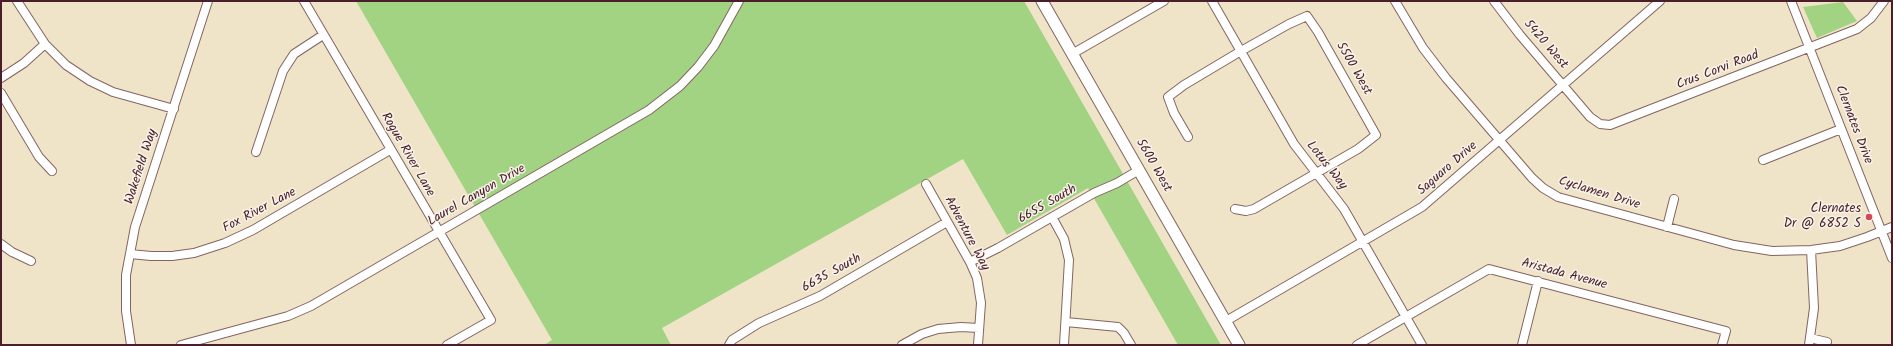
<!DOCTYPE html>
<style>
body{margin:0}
#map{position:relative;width:1893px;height:346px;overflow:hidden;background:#efe4c8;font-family:Kalam,sans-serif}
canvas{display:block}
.frame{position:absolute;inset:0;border:2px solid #4a1f2b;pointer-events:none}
</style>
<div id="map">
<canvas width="1893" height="346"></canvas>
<div class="frame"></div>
</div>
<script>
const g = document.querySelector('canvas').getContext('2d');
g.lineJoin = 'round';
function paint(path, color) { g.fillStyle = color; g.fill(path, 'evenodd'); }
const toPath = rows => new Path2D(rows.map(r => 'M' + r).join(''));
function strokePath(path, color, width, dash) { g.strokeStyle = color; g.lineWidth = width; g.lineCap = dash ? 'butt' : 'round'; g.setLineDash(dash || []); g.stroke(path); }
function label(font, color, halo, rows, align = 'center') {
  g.font = font + ' Kalam,sans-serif'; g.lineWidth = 3; g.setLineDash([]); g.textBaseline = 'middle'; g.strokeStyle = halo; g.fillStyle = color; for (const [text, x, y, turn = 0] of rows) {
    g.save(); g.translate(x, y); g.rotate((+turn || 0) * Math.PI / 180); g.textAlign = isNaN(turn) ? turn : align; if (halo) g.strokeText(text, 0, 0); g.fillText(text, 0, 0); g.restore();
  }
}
paint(toPath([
 [356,1,1024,1,1221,345,1178,345,1088,188,1007,235,963,159,662,328,671,345,544,345,552,340],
 [1843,2,1857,21,1817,38,1803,7]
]), '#a2d382');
const minor = toPath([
 [17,1,45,44,66,65,90,81,113,92,174,109],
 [304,1,491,320,447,345],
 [1212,1,1294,144,1344,209,1422,345],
 [1395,1,1423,48,1446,78,1532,178,1543,188,1558,197,1734,245,1772,251,1811,250,1840,246,1867,237,1892,227],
 [1494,1,1520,35,1590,117,1600,124,1610,125,1857,29,1871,18,1884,1],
 [1791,1,1892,258],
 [1072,54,1164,1],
 [1,78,24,63,45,44],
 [1,93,39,157,52,171],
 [1188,137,1174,113,1168,97,1184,85,1241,51,1289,24,1307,16,1318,32,1376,135,1358,149,1254,209,1246,211,1235,209],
 [256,152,283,71,294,54,323,35],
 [1763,160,1841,129],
 [926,184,970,262,977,278,981,303,978,345],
 [1052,217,1064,239,1069,260,1064,345],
 [1667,227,1674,199],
 [1,244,12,252,31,261],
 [130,254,151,256,172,256,194,253,225,243,253,230,390,150],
 [970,262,998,248,1094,193,1117,183,1139,170],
 [1226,321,1422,207,1660,1],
 [1066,322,1118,327,1124,333,1131,345],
 [1810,338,1827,342],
 [131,345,126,311,126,275,135,227,208,1],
 [181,345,288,316,311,306,649,110,680,86,698,67,714,46,739,1],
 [729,345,732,340,759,323,820,296,947,222],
 [902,345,922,334,938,329,961,327,979,328],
 [1357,345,1489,269,1726,331,1722,345],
 [1522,345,1538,281],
 [1809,345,1814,308,1811,250]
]);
const secondary = toPath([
 [1042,1,1239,345]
]);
strokePath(minor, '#846462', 10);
strokePath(secondary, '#846462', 13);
strokePath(minor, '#fff', 8);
strokePath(secondary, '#fff', 11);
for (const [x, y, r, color] of [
 [1869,217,4,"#d1495b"]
]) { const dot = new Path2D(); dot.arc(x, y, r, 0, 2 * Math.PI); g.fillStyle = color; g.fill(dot); strokePath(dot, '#f7f3e8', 1.5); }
label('13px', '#4a1f2b', '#f7f3e8', [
 ["5420 West",1545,45,49],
 ["5500 West",1353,69,60],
 ["Crus Corvi Road",1718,71,-21],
 ["Clernates Drive",1853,125,69],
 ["Rogue River Lane",407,155,60],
 ["5600 West",1153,166,60],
 ["Lotus Way",1326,166,52],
 ["Wakefield Way",142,167,-72],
 ["Saguaro Drive",1448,169,-41],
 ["Cyclamen Drive",1599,194,17],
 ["Laurel Canyon Drive",477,196,-30],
 ["6655 South",1048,205,-30],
 ["Fox River Lane",260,211,-28],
 ["Adventure Way",966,234,62],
 ["6635 South",832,274,-29],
 ["Aristada Avenue",1564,275,15]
]);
label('13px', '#4a1f2b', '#f7f3e8', [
 ["Clernates",1861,210],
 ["Dr @ 6852 S",1861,225]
], 'right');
</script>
